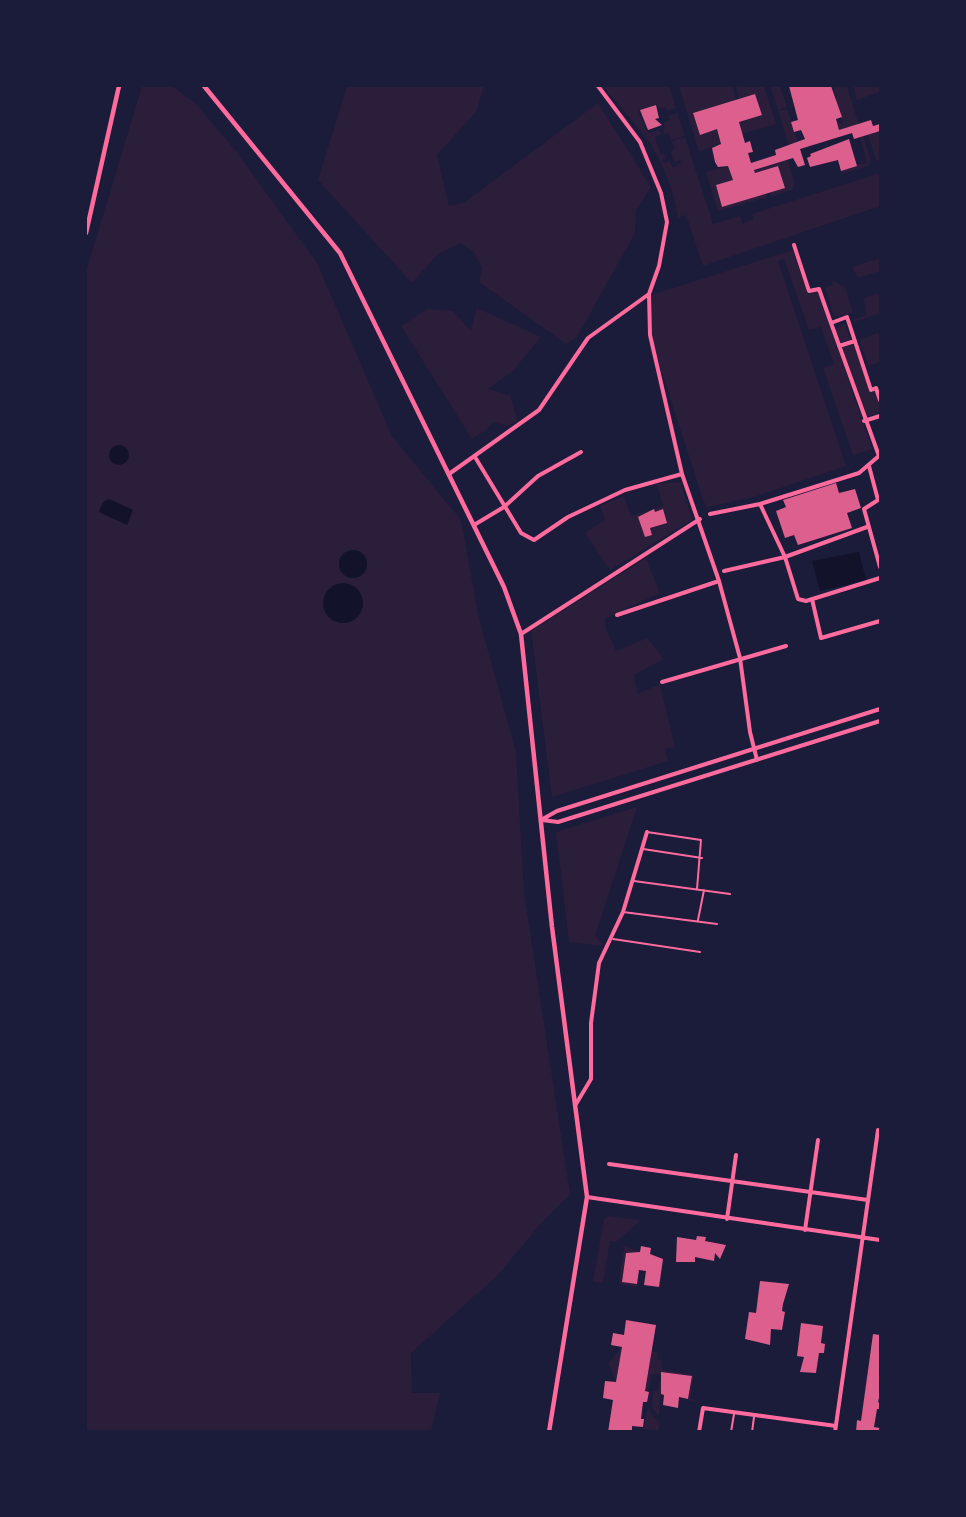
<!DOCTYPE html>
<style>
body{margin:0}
#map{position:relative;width:966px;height:1517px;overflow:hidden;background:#1b1b3a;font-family:"Zilla Slab",serif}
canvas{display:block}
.frame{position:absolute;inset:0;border:87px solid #1b1b3a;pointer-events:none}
</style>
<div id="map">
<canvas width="966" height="1517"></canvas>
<div class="frame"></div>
</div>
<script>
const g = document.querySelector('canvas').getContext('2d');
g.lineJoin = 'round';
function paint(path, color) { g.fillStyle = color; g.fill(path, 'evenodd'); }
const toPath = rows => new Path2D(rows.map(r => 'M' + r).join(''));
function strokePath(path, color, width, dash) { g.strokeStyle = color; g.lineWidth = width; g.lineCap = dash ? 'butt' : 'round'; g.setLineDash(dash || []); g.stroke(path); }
paint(toPath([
 [142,86,172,86,195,103,236,151,317,263,392,436,461,520,479,618,516,752,524,892,570,1194,543,1221,498,1275,411,1353,412,1393,440,1393,431,1431,86,1432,86,272],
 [347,86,484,86,476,112,437,155,449,206,465,202,598,103,651,187,636,210,635,233,577,337,566,344,479,282,482,268,474,252,460,243,437,255,412,283,318,180],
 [603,86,669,86,676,108,667,111,665,107,659,109,657,104,638,110,648,133,659,130,662,134,655,137,660,153,665,155,665,159,662,159,663,163,670,161,673,168,681,163,680,160,674,162,671,153,674,148,672,141,685,137,713,224,740,216,743,224,754,219,752,214,880,173,880,206,703,266,686,215,678,218,672,190,660,161,650,143],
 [679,86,733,86,736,100,693,113,700,134,717,129,721,143,699,152],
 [736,86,764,86,776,124,742,134,739,122,762,115,755,94,739,98],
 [770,86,780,86,787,107,778,110],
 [833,86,847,86,859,125,839,130,836,119,840,124,843,123,834,99,837,98],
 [853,86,880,86,880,92,857,100],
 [787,109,798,143,789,146,778,111],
 [677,113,685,136,671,140,669,133,664,135,663,128,665,122,670,120,668,116],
 [880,131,879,134,880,162,876,160,868,134],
 [863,136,871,161,868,166,843,174,841,171,867,162,860,138],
 [787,159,795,184,792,190,770,197,778,166,755,173,754,170],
 [728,166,733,180,716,185,723,207,765,194,768,197,718,211,706,172],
 [793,250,808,294,818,291,872,449,853,455,823,368,834,364,821,327,809,330,784,259,778,261,846,466,757,496,708,507,709,511,703,500,654,347,648,317,651,295],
 [880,258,880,271,858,278,852,267],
 [832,280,845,287,853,313,834,317,825,287,833,285],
 [880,293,880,313,854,322,853,320,866,315,864,298],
 [477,308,541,337,512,372,488,389,510,396,518,421,507,426,493,422,486,430,472,439,401,326,427,309,453,311,471,331],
 [845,323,851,340,839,343,835,329],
 [880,332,880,362,869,366,859,340],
 [855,344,870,391,875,390,880,405,880,412,865,418,842,348],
 [681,482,692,520,610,570,585,533,605,520,600,506,640,490,624,497,631,516,663,506,657,485,645,488,656,484],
 [646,558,660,593,605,619,606,629,616,651,647,638,664,659,634,675,638,694,660,684,675,747,665,749,668,761,552,797,531,631],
 [637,807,595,936,604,946,569,942,556,832],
 [608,1216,641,1220,616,1242,610,1241,603,1283,593,1282,604,1219],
 [626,1246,640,1252,626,1254,622,1281,637,1284,637,1287,621,1285,619,1281,624,1248],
 [622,1347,616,1382,608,1363],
 [652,1351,658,1352,657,1359,662,1360,661,1369,694,1375,690,1398,699,1402,688,1400,692,1376,652,1374,649,1390,645,1390],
 [659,1382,662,1383,659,1416,653,1409,652,1399,653,1391,658,1391],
 [648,1407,652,1416,660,1422,658,1431,644,1429]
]), '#2a1e3b');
paint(toPath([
 '109 455a10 10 0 1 1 20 0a10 10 0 1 1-20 0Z',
 [109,499,133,510,127,525,99,512,103,502],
 '339 564a14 14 0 1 1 28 0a14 14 0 1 1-28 0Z',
 [859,552,866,580,820,591,812,561],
 '323 603a20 20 0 1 1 40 0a20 20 0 1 1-40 0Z'
]), '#12122b');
paint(toPath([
 [789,86,831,86,842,117,836,119,839,130,871,120,873,126,880,124,880,131,854,139,852,133,800,149,805,165,798,167,793,158,754,170,755,173,778,166,785,188,722,207,716,185,733,180,728,166,718,167,715,162,712,148,721,144,717,129,700,135,693,113,755,94,762,115,739,122,745,143,750,141,753,152,748,153,751,163,776,155,775,150,805,139,801,130,794,132,791,122,798,120],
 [656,105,659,118,655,119,662,125,648,130,640,110],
 [849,139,857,166,841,171,838,160,810,167,807,158,811,156,810,154],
 [836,483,839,493,855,489,861,508,847,513,852,528,798,545,794,535,785,538,776,511,786,507,783,500],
 [654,509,655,512,663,509,667,523,650,528,652,535,645,537,638,517],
 [697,1236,706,1237,705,1241,726,1245,720,1259,715,1253,714,1261,695,1257,695,1262,676,1262,677,1237,696,1240],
 [641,1246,651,1248,650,1254,663,1259,659,1287,644,1285,646,1271,639,1270,637,1284,622,1282,626,1253,640,1252],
 [760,1281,789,1284,783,1304,782,1311,785,1312,782,1330,771,1329,770,1345,745,1339,749,1312,756,1313],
 [626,1320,656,1325,645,1391,649,1392,647,1402,643,1402,641,1419,644,1419,643,1427,632,1426,632,1432,608,1432,613,1400,603,1398,605,1381,616,1382,622,1347,611,1345,613,1333,624,1335],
 [801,1323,823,1326,821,1343,825,1344,824,1353,819,1353,816,1373,800,1372,804,1357,797,1356],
 [873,1334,880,1335,880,1394,878,1402,880,1403,880,1409,877,1409,874,1427,880,1428,880,1432,856,1432,857,1420,861,1421],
 [661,1372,692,1376,688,1399,679,1397,678,1408,663,1405,664,1395,661,1394]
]), '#dd5f8e');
strokePath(toPath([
 [647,832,701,840,697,889],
 [643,849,702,858],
 [634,881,730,894],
 [623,912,717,924],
 [698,920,704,890],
 [613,939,700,952],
 [731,1432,734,1414],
 [752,1432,754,1417]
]), '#ff6b9d', 2);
strokePath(toPath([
 [598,86,640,142,661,193,667,222,659,266,649,294,650,335,682,474,719,581,740,658,750,732,757,760],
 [794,245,809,291,819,289,831,323,847,317,871,390,876,388,880,400],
 [831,323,879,456],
 [839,346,855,341],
 [864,421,880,416],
 [475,457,521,533,534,540,568,517,625,490,682,474],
 [869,466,878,500,880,499],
 [449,474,539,410,588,338,649,294],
 [878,500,864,509,880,567],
 [760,504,785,557,867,527],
 [710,514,760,504,859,473,880,455],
 [474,525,504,507,538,476,581,452],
 [724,571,785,557,798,599,806,601,880,578],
 [812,599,821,638,880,621],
 [617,615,719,581],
 [521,634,700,519],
 [662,682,786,646],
 [541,820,557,811,880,709],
 [542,820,558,822,880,721],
 [576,1104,591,1079,591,1023,599,963,623,912,647,832],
 [609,1164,868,1200],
 [587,1197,880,1240],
 [727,1219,736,1155],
 [805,1230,818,1140],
 [699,1432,703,1408,836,1426],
 [835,1432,878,1130]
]), '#ff6b9d', 4);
strokePath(toPath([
 [204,86,340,253,504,587,521,634,552,927,587,1197,549,1432],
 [86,233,119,86]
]), '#ff6b9d', 4.5);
</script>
